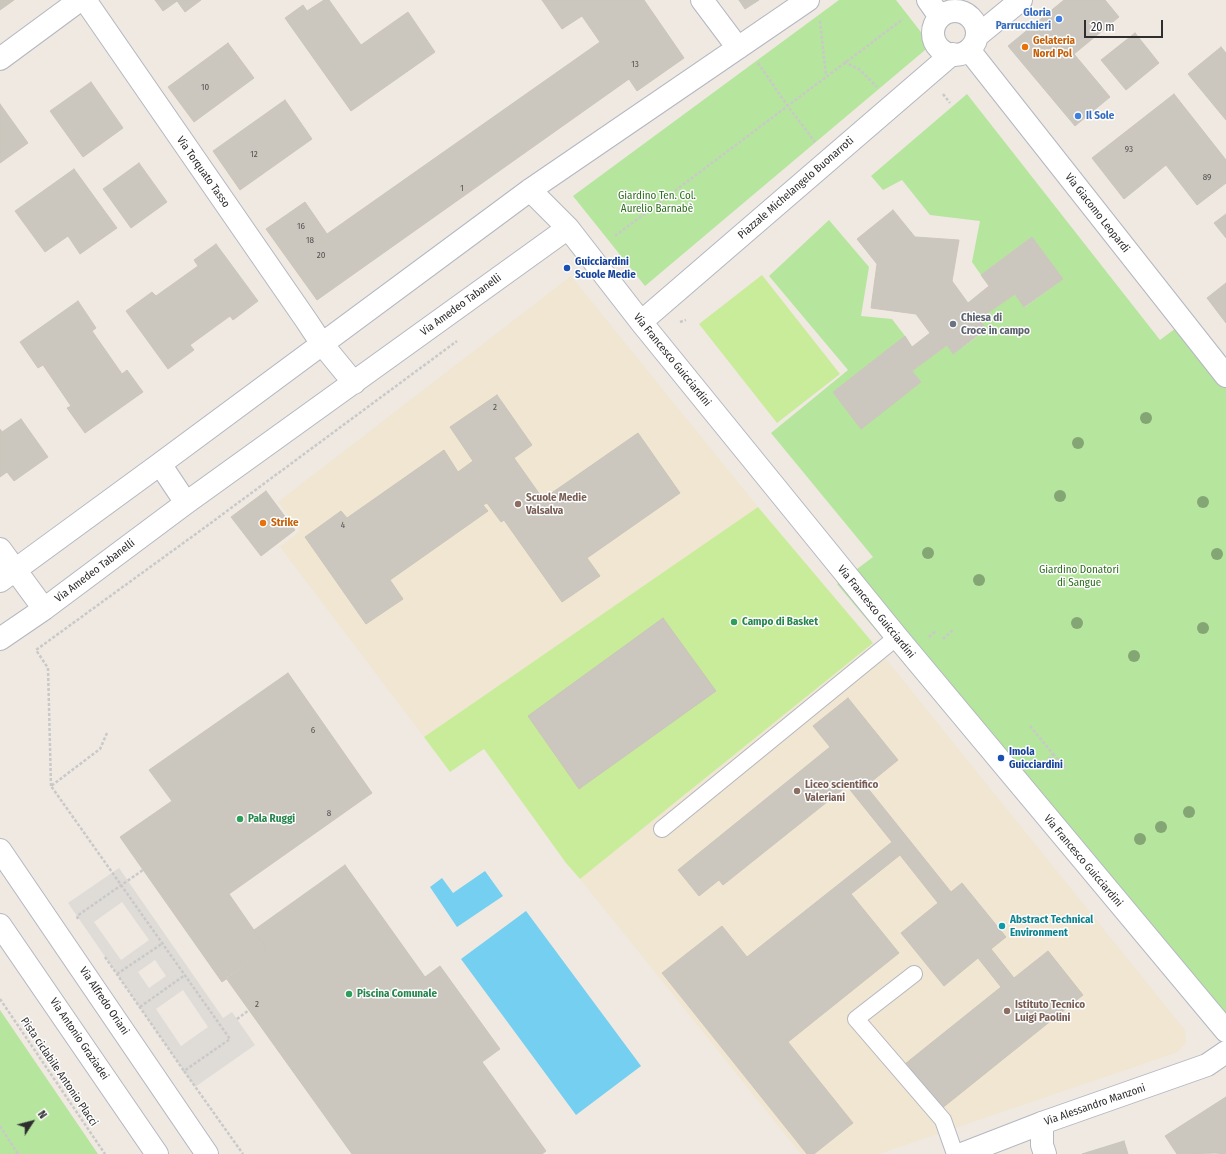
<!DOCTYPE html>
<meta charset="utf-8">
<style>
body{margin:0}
#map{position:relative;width:1226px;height:1154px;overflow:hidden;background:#efe9e1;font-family:"Fira Sans Condensed",sans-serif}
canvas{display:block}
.north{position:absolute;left:12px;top:1102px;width:40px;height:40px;-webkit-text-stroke:3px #fff;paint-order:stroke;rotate:54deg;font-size:11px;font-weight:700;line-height:16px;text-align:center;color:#2e2e2e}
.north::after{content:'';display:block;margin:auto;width:14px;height:18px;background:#2e2e2e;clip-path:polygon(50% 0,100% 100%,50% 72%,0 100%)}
.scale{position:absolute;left:1084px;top:20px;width:79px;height:18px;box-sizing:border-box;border:2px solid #2e2e2e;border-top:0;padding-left:5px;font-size:12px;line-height:14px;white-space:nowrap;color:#2e2e2e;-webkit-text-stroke:3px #fff;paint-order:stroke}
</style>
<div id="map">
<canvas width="1226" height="1154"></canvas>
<div class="north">N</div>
<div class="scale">20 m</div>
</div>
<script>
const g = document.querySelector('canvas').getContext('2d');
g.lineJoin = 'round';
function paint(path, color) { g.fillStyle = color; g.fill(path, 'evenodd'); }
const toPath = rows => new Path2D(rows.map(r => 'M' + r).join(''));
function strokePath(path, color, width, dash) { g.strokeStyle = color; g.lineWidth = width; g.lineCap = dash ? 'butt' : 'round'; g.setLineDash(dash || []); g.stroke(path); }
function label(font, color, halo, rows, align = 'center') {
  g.font = font + ' "Fira Sans Condensed",sans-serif'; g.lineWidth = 3; g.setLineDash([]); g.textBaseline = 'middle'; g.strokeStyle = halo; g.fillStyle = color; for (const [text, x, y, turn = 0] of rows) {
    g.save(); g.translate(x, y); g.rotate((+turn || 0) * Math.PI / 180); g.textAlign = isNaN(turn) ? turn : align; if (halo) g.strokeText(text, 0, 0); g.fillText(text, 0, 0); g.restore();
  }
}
paint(toPath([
 [571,276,758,507,424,737,280,547,300,531,278,502],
 [873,643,1185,1030,1186,1043,1178,1052,879,1154,801,1154,580,879]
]), '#f0e6d1');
paint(toPath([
 [839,0,896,0,931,45,645,286,573,196],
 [967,94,1160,340,1188,319,1226,366,1226,1047,837,584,873,557,771,433,848,370,769,276,829,220,869,267,861,316,892,319,905,336,833,392,861,428,921,382,912,371,947,345,953,354,986,330,979,319,1015,294,1025,307,1063,279,1032,237,981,275,972,262,980,221,930,215,902,180,883,190,871,176],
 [0,1010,98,1154,0,1154]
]), '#b6e59e');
paint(toPath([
 [762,275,840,374,777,423,699,324],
 [758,507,873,643,580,879,566,863,484,749,450,772,424,737]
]), '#c9ec9a');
paint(toPath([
 [119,868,223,1018,232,1012,255,1045,195,1087,68,903],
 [122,902,149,940,121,960,94,922],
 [155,960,166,976,149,988,138,972],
 [183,990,208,1027,181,1046,156,1009]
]), '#dfdcd8');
paint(toPath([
 [485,871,503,896,457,927,430,887,442,878,453,893],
 [526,911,641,1066,576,1115,461,959]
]), '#75cff0');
const building = toPath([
 [0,0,14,0,0,10,0,0],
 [155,0,201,0,185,12,177,1,163,11,155,0],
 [324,0,329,0,361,45,408,12,435,52,351,111,285,18,303,5,307,11,324,0],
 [542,0,644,0,684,58,637,91,629,79,317,300,266,229,305,202,327,234,600,42,582,16,562,29,542,0],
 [739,0,759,0,745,9,739,0],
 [1064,0,1105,0,1119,17,1074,54,1110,97,1075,126,1008,46,1064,0],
 [1135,33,1159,63,1126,90,1101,60,1135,33],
 [228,43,254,78,194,122,168,87,228,43],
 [1221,47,1226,53,1226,120,1188,74,1221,47],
 [91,82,123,128,83,157,50,111,91,82],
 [1174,94,1226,160,1226,183,1197,205,1166,165,1124,199,1092,158,1174,94],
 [285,100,312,139,240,190,213,151,285,100],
 [0,104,28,143,0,163,0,104],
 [139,163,167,202,131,228,103,189,139,163],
 [74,169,117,228,80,254,68,236,45,252,15,211,74,169],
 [893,210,915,237,959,240,952,281,968,303,989,286,981,275,1032,237,1063,279,1024,307,1015,294,979,319,986,329,953,354,947,345,912,371,921,382,861,429,833,392,905,336,912,347,930,333,916,314,871,308,877,264,857,239,893,210],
 [1226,214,1226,238,1214,223,1226,214],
 [216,244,258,301,233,320,230,316,190,345,194,350,168,369,126,311,152,292,156,296,198,266,194,260,216,244],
 [1226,283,1226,323,1207,298,1226,283],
 [78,301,96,328,92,331,122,374,127,370,143,392,85,433,67,408,71,406,43,365,38,368,20,342,78,301],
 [497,395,532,445,514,458,543,499,638,433,680,493,587,558,600,576,562,602,504,520,501,522,487,503,483,505,488,511,390,580,403,599,366,624,305,537,341,511,347,518,444,450,458,472,473,461,450,427,497,395],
 [21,419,48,457,14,481,7,472,0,477,0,429,2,432,21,419],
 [266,491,295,530,261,556,231,517,266,491],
 [663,618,716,691,579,789,528,716,663,618],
 [288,673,372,793,229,894,267,949,222,982,120,837,172,801,149,770,288,673],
 [848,698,898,760,866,786,951,892,962,883,1006,937,991,949,1014,978,1048,951,1083,995,941,1109,905,1064,1001,987,978,958,944,986,901,933,938,903,900,855,851,894,899,953,788,1042,853,1123,814,1154,807,1154,662,973,722,926,747,957,892,842,847,786,723,885,719,880,699,896,678,870,830,747,813,726,848,698],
 [345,865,425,977,440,966,500,1049,482,1062,546,1151,542,1154,352,1154,226,978,267,949,254,930,345,865],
 [1226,1097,1226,1154,1216,1153,1177,1154,1165,1136,1226,1097],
 [1124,1141,1128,1154,1082,1154,1124,1141]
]);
paint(building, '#cbc7bf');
strokePath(building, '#cbc5ba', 1);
const service = toPath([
 [662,829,897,637],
 [914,974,856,1019,943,1120,955,1154]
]);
const minor = toPath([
 [85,0,306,320,322,344,354,383],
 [702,0,738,48],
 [928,0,940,17],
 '933 33a22 22 0 1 1 44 0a22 22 0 1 1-44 0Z',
 [977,36,1021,0],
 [969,50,1226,376],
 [0,59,80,0],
 [530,190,568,228,641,322,897,637,1226,1031],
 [641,322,952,54],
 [160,464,186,503],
 [0,549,44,609],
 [0,581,160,464,530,190,808,0],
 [0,639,44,609,186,503,568,228],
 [0,850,207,1154],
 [1042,1123,1042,1145,1045,1154]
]);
const tertiary = toPath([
 [0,925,157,1154],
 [962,1154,1042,1123,1207,1065,1226,1052]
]);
strokePath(service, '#b4b7c1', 18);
strokePath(minor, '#b4b7c1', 24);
strokePath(tertiary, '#b4b7c1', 24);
strokePath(toPath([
 [820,21,826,76],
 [844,62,859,69,877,87],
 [758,63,787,105,815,142],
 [943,94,950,103],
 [615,236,903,19],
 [680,322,686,320],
 [929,637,936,631],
 [943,639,954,629],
 [1030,726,1053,754,1045,763],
 [107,733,100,749,51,786,230,1039,184,1071,243,1154],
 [1053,754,1067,769],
 [51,786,48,668,36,650,204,528,457,341],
 [78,919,77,916,143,870],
 [105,957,184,1071],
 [117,974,163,943],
 [0,999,105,1154],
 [140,1007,185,975],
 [237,1019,249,1010],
 [0,1126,18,1154]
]), '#c9c9c9', 2.5, [3, 2]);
strokePath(service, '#fff', 16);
strokePath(minor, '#fff', 22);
strokePath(tertiary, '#fff', 22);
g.fillStyle = '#84a574';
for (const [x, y] of [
 [1146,418],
 [1078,443],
 [1060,496],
 [1203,502],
 [928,553],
 [1217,554],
 [979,580],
 [1077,623],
 [1203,628],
 [1134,656],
 [1189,812],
 [1161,827],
 [1140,839]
]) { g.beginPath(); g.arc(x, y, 6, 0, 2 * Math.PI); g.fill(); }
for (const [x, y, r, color] of [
 [1059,19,4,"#3f7fe0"],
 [1025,47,4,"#e8710a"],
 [1078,116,4,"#3f7fe0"],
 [567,268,4,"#1a4fb4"],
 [953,324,4,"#6b7280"],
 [518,504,4,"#8d6e63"],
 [263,523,4,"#e8710a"],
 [734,622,4,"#2e9e5b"],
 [1001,758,4,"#1a4fb4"],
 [797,791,4,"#8d6e63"],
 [240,819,4,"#2e9e5b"],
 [1002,926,4,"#0f9aa8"],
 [349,994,4,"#2e9e5b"],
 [1007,1011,4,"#8d6e63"]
]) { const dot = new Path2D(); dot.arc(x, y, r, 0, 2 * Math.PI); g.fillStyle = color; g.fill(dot); strokePath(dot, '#fff', 1.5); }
label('9px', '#555452', null, [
 ["13",635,64],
 ["10",205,87],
 ["93",1129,149],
 ["12",254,154],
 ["89",1207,177],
 ["1",462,188],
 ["16",301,226],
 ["18",310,240],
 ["20",321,255],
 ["2",495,407],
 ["4",343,525],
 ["6",313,730],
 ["8",329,813],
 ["2",257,1004]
]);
label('bold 11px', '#366cbe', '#fff', [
 ["Gloria",1051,13],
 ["Parrucchieri",1051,26],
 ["Il Sole",1086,116,"left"]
], 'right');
label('bold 11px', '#c56008', '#fff', [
 ["Gelateria",1033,41],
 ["Nord Pol",1033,54],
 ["Strike",271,523]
], 'left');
label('11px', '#2e2e2e', '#fff', [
 ["Via Torquato Tasso",203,172,55],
 ["Piazzale Michelangelo Buonarroti",796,188,-41],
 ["Via Giacomo Leopardi",1097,213,52],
 ["Via Amedeo Tabanelli",461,305,-36],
 ["Via Francesco Guicciardini",672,360,51],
 ["Via Amedeo Tabanelli",95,571,-37],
 ["Via Francesco Guicciardini",876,612,51],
 ["Via Francesco Guicciardini",1083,861,50],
 ["Via Alfredo Oriani",104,1001,56],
 ["Via Antonio Graziadei",79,1039,56],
 ["Pista ciclabile Antonio Placci",59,1072,56],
 ["Via Alessandro Manzoni",1095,1105,-19]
]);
label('11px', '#2c6e1b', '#fff', [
 ["Giardino Ten. Col.",657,196],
 ["Aurelio Barnabè",657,209],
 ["Giardino Donatori",1079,570],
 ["di Sangue",1079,583]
]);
label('bold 11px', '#164399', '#fff', [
 ["Guicciardini",575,262],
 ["Scuole Medie",575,275],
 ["Imola",1009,752],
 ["Guicciardini",1009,765]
], 'left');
label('bold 11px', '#5b616d', '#fff', [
 ["Chiesa di",961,318],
 ["Croce in campo",961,331]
], 'left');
label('bold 11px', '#785e54', '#fff', [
 ["Scuole Medie",526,498],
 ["Valsalva",526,511],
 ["Liceo scientifico",805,785],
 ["Valeriani",805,798],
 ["Istituto Tecnico",1015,1005],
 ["Luigi Paolini",1015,1018]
], 'left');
label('bold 11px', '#27864d', '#fff', [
 ["Campo di Basket",742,622],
 ["Pala Ruggi",248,819],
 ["Piscina Comunale",357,994]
], 'left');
label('bold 11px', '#0d838f', '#fff', [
 ["Abstract Technical",1010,920],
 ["Environment",1010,933]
], 'left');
</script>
